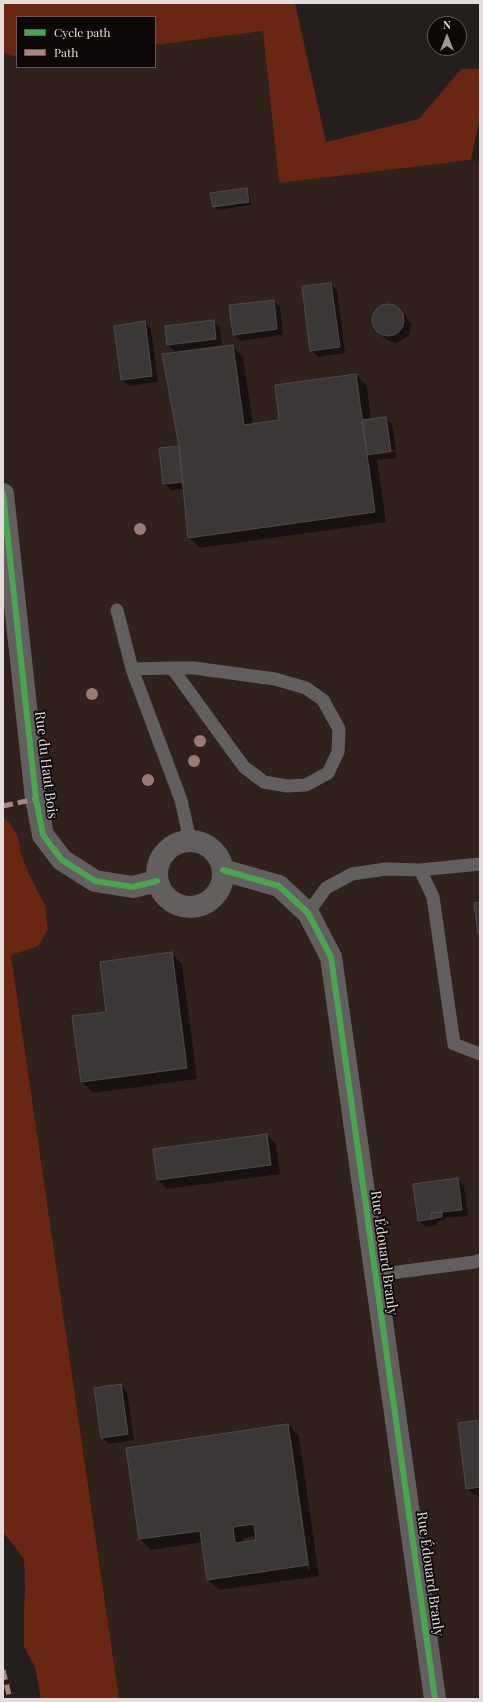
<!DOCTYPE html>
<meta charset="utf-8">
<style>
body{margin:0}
#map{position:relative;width:483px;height:1702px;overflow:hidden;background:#241e1d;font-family:"Playfair Display",serif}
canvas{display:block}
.frame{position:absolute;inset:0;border:4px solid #e3dcda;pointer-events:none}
.legend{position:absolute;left:16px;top:16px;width:140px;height:52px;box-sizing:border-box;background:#0c0807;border:1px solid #625d5b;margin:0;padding:5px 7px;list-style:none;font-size:12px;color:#e3dcda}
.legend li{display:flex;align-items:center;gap:8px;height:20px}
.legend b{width:20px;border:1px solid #625d5b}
.north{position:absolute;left:427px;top:16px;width:40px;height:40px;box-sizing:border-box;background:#0c0807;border:1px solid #625d5b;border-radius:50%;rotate:0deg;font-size:11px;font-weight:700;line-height:16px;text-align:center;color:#e3dcda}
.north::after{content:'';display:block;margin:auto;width:14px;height:18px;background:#a09a98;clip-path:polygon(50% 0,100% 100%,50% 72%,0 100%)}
</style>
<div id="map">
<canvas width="483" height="1702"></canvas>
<div class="frame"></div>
<ul class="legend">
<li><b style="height:5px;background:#4ca352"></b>Cycle path</li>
<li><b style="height:5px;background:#a5887d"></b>Path</li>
</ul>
<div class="north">N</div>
</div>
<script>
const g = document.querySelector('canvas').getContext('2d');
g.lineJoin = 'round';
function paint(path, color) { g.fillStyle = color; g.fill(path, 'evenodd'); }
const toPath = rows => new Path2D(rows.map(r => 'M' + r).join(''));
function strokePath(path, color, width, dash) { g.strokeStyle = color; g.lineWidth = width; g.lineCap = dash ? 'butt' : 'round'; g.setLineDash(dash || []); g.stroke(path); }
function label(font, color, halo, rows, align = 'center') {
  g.font = font + ' "Playfair Display",serif'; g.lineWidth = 3.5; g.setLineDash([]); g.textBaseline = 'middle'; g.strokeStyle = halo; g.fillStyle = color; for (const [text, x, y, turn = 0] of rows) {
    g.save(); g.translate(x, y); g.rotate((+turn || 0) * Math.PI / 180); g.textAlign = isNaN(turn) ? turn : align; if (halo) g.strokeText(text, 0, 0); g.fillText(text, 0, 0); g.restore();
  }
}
paint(toPath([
 [263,31,279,183,471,160,480,163,480,1699,119,1699,3,901,3,53,17,57,17,67,155,67,155,45]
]), '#30211d');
paint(toPath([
 [3,3,295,3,326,142,419,119,461,69,480,69,480,116,471,160,279,183,263,31,155,45,155,17,17,17,17,57,3,53],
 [3,818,9,822,18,837,21,854,29,874,45,906,48,929,38,946,11,955,119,1699,41,1699,35,1667,24,1647,24,1613,25,1585,24,1559,3,1532]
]), '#682613');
paint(toPath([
 [246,189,249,192,251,205,217,210,214,207],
 [331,284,337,290,345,353,318,357,311,350],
 [274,301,280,307,283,335,240,341,234,334],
 [388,304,398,308,405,315,411,324,409,335,405,338,396,343,392,342,383,337,374,326,373,316,378,308],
 [213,321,220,327,222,345,188,350,188,352,232,346,243,357,253,425,280,421,356,375,367,386,371,420,386,418,392,424,396,450,376,452,376,455,396,452,397,458,377,460,386,522,200,548,189,537,184,489,171,490,164,484,181,447,177,353,168,345,166,327],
 [144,322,151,329,158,382,129,386,122,380,115,327],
 [171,953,182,964,197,1079,93,1093,82,1082,73,1017,108,1013],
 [267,1135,276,1144,280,1174,167,1189,158,1180],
 [458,1179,464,1186,468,1216,445,1218,445,1220,437,1221,438,1225,425,1227,419,1220],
 [120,1385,127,1392,134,1440,109,1444,102,1437],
 [480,1421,480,1504,478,1494,474,1495,467,1488],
 [288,1425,299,1436,319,1576,219,1590,208,1580,203,1542,151,1550,140,1539],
 [289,1436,291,1436,310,1570,308,1570],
 [256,1536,257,1540,244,1542,243,1538]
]), '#0007');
const building = toPath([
 [247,188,249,202,213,207,210,193,247,188],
 [331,283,340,347,310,351,302,286,331,283],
 [274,300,277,329,233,335,229,305,274,300],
 '372 320a16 16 0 1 1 32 0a16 16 0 1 1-32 0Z',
 [214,320,216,339,167,345,165,326,214,320],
 [145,321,152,376,121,380,114,326,145,321],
 [233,345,244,425,279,420,275,385,356,374,375,512,188,538,179,446,162,354,233,345],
 [386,417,391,451,367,455,362,420,386,417],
 [179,446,183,482,163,484,159,448,179,446],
 [480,902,480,933,478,934,474,903,480,902],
 [172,952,187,1068,81,1082,72,1016,106,1012,100,962,172,952],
 [267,1134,271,1165,157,1180,153,1149,267,1134],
 [458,1178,462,1210,431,1213,432,1219,418,1221,413,1184,458,1178],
 [442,1212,442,1217,432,1219,431,1213,442,1212],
 [121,1384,128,1434,101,1438,94,1388,121,1384],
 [480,1420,480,1487,466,1489,458,1423,480,1420],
 [288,1424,308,1565,207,1580,200,1531,139,1539,126,1448,288,1424],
 [254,1524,256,1540,235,1543,233,1527,254,1524]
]);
paint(building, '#3c3737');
strokePath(building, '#504b4a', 1);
strokePath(toPath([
 [117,610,132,669,181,800,190,840],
 [132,669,172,668,194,668,275,679,306,688,323,700,339,729,338,752,328,773,306,785,287,786,264,782,244,767,172,668],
 [420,870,433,897,454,1044,480,1054],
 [308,913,326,888,352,874,386,869,420,870,480,864],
 [375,1275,475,1262,480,1260]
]), '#625f5e', 13);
strokePath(toPath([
 [3,494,36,799,43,835,62,860,95,881,133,887,157,881],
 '157 874a33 33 0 1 1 66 0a33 33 0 1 1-66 0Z',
 [223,870,279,886,308,913,331,957,435,1699]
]), '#625f5e', 22);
strokePath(toPath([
 [3,806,36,799],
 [3,1670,10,1699]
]), '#a5887d', 5, [10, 5]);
strokePath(toPath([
 [3,494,36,799,43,835,62,860,95,881,133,887,157,881],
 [223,870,279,886,308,913,331,957,435,1699]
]), '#4ca352', 6);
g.fillStyle = '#987b73';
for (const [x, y] of [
 [140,529],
 [92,694],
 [200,741],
 [194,761],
 [148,780]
]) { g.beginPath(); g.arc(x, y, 6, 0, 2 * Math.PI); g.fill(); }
label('14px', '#e3dcda', '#0c0807', [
 ["Rue du Haut Bois",46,765,83],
 ["Rue Édouard Branly",384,1253,82],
 ["Rue Édouard Branly",430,1574,82]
]);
</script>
